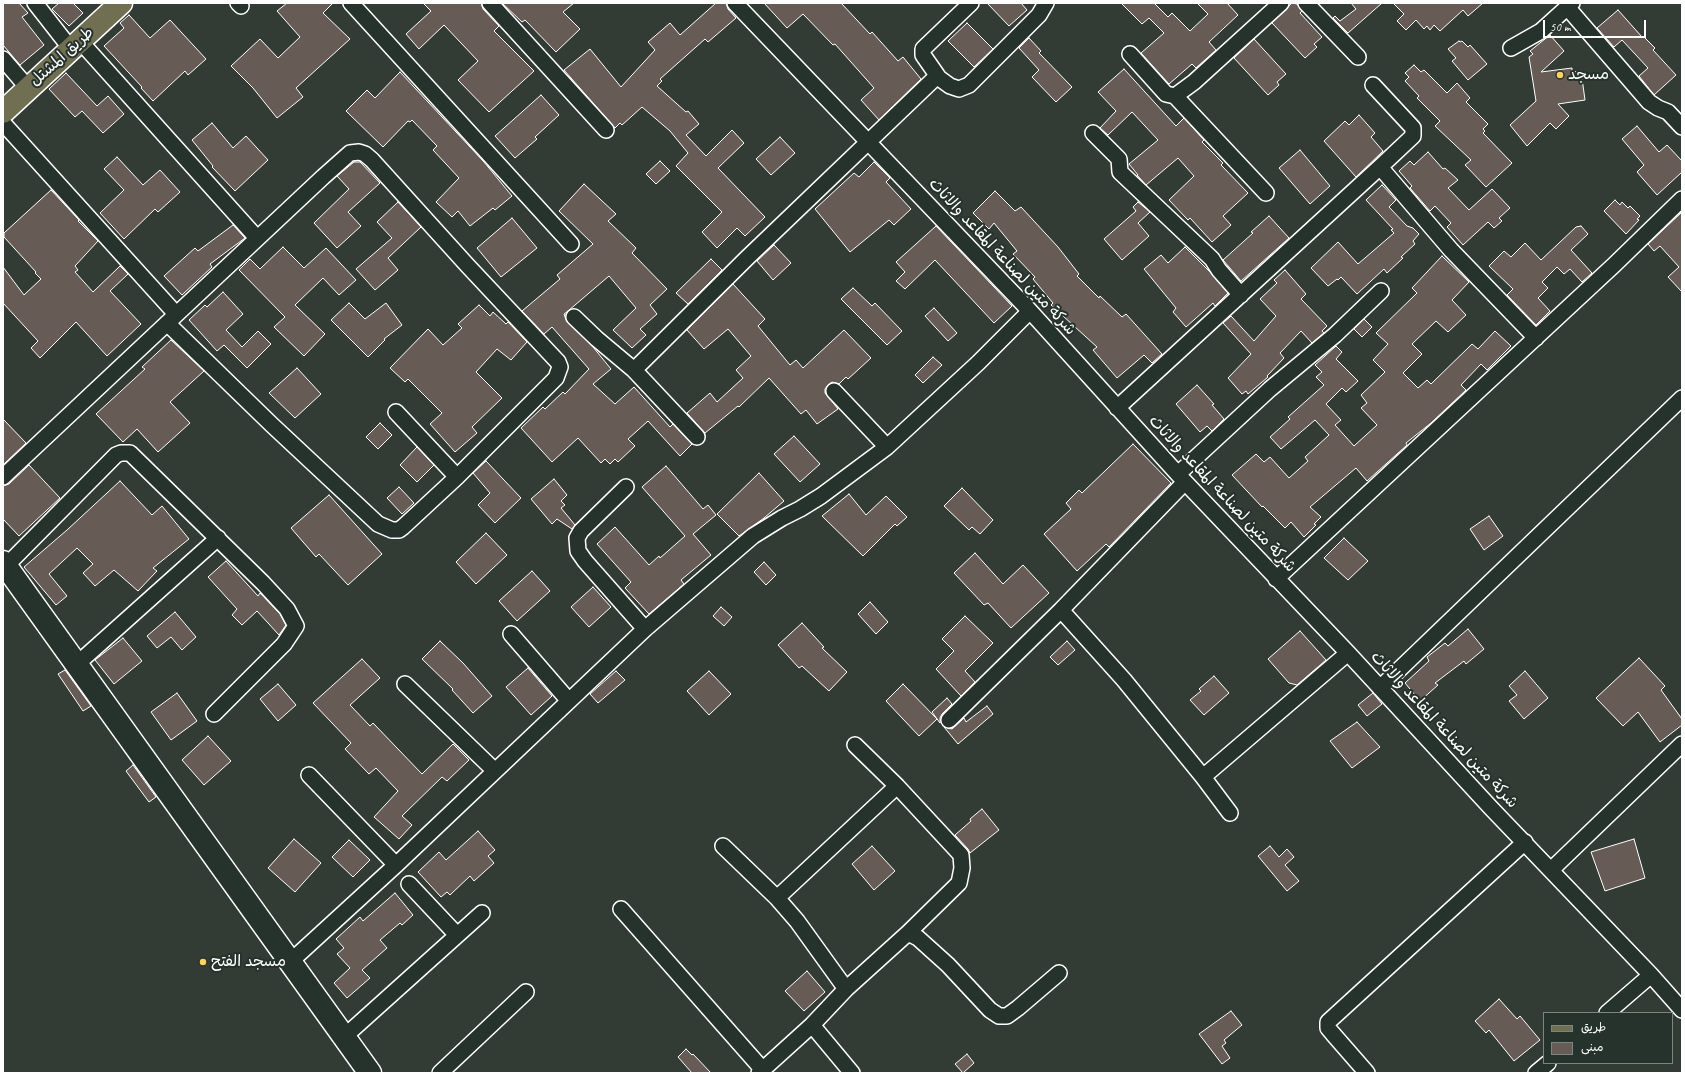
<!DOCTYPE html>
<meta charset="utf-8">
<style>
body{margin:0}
#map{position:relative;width:1685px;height:1076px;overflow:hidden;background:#333b35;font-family:Caveat,"Playpen Sans Arabic",sans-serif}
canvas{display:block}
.frame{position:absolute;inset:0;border:4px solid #fff;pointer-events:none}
.legend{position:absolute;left:1543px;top:1012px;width:130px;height:52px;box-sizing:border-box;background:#26332d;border:1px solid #7d8581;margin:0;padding:5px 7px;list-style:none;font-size:12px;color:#fff}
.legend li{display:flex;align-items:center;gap:8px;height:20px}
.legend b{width:20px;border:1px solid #7d8581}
.scale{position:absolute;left:1543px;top:20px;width:103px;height:18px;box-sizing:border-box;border:2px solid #fff;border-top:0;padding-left:5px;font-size:12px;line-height:14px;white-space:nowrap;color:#fff;-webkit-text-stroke:3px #26332d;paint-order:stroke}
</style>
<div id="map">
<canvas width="1685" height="1076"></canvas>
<div class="frame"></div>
<ul class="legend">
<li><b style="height:5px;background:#716f52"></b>طريق</li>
<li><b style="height:11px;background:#675c55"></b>مبنى</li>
</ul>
<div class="scale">50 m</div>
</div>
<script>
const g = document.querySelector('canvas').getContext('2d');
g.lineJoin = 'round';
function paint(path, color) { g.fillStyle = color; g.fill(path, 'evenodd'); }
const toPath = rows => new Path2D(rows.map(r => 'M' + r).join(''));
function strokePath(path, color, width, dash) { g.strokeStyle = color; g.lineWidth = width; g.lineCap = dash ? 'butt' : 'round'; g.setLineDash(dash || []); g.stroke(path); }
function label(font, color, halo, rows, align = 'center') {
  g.font = font + ' Caveat,"Playpen Sans Arabic",sans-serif'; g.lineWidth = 4; g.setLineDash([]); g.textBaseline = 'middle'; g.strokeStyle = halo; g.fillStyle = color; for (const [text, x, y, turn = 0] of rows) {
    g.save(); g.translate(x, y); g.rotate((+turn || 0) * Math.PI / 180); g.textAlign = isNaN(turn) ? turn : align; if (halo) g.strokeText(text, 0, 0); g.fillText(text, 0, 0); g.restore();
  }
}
const building = toPath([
 [3,3,19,3,28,13,22,17,44,45,20,65,3,45,3,3],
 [59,3,73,3,83,13,69,26,52,9,59,3],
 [287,3,333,3,323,13,350,39,296,88,303,97,277,118,253,88,231,66,260,39,278,58,300,37,277,11,287,3],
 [423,3,481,3,483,9,499,26,494,31,534,71,489,112,458,80,478,61,444,25,419,49,406,34,431,11,423,3],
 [502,3,574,3,563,12,580,29,556,52,525,20,522,22,502,3],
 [716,3,726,3,728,9,736,18,708,42,705,39,660,79,662,81,657,86,686,112,688,111,699,124,686,135,706,156,732,130,744,143,718,168,765,217,745,236,737,228,717,248,702,232,722,212,676,166,688,153,670,131,642,107,622,125,620,123,615,128,564,70,590,49,621,87,655,50,648,42,670,23,680,35,716,3],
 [764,3,841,3,870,34,872,32,898,61,903,57,921,79,879,120,861,100,874,88,835,44,833,45,803,14,787,28,764,3],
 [987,3,1021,3,1027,10,1009,26,987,3],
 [1121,3,1154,3,1168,17,1172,13,1190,31,1208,14,1197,3,1227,3,1238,15,1209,42,1216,50,1196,68,1192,64,1169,84,1141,53,1164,33,1149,18,1142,24,1121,3],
 [1292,3,1297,4,1302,11,1300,13,1322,37,1314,44,1317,47,1305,58,1272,23,1292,3],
 [1351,3,1382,3,1348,33,1333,18,1335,16,1340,21,1356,9,1351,3],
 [1393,3,1483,3,1468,16,1463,10,1440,31,1434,25,1430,30,1427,26,1424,29,1416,20,1406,30,1397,21,1404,14,1393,3],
 [1618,10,1642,37,1643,36,1655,48,1653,50,1676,75,1654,95,1639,76,1648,68,1622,40,1614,47,1597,28,1618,10],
 [129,15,150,38,170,20,206,59,188,75,185,71,153,101,141,88,142,87,104,46,124,28,120,23,129,15],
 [967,23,993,49,974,67,948,41,967,23],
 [1550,35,1564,51,1541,72,1572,68,1572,72,1581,71,1585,100,1558,104,1569,116,1556,129,1550,123,1527,146,1510,125,1536,101,1529,57,1533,54,1530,51,1550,35],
 [1029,38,1041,51,1039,53,1072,87,1056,102,1032,77,1039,70,1019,48,1029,38],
 [1254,39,1286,74,1277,82,1279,85,1268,95,1234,58,1254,39],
 [1459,41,1460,42,1462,41,1468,47,1470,45,1487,64,1468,80,1452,61,1456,58,1448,49,1459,41],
 [1414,65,1421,72,1424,70,1447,93,1457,83,1470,98,1466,102,1488,124,1483,129,1485,131,1483,133,1512,163,1486,187,1465,165,1471,160,1435,126,1440,121,1417,98,1419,96,1405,81,1409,77,1405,73,1414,65],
 [1124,69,1176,126,1184,118,1204,140,1202,142,1223,163,1221,165,1248,193,1223,216,1231,225,1212,242,1190,218,1188,220,1169,200,1194,176,1178,158,1146,185,1137,175,1138,175,1129,164,1158,140,1132,112,1108,135,1100,128,1116,111,1098,92,1124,69],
 [400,72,484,162,512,196,495,210,493,208,470,226,458,211,452,217,436,202,459,178,433,150,437,146,412,120,410,122,408,121,383,147,346,111,367,90,375,98,400,72],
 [66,73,97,106,108,96,124,114,103,133,82,111,75,117,49,89,66,73],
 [541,95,559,115,535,137,537,139,515,158,495,136,541,95],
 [1359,115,1375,133,1371,137,1383,151,1356,177,1324,141,1345,121,1349,125,1359,115],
 [212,123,233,148,246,136,268,160,235,191,212,167,213,166,192,140,212,123],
 [1637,126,1659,152,1667,145,1682,161,1682,172,1657,195,1637,172,1644,165,1622,139,1637,126],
 [780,137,795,153,771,175,756,159,780,137],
 [1300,150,1330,186,1310,204,1279,168,1300,150],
 [1428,152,1443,169,1445,168,1458,180,1448,188,1469,210,1492,189,1510,208,1499,218,1502,221,1494,228,1488,222,1463,245,1447,227,1451,223,1435,206,1430,211,1410,188,1412,186,1399,171,1410,161,1414,165,1428,152],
 [117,157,143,185,160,170,180,192,158,212,155,209,124,239,100,213,124,190,104,169,117,157],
 [660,161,670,171,656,184,646,174,660,161],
 [354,162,360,162,380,183,348,212,361,226,337,248,314,223,349,189,337,176,354,162],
 [874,162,890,178,886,182,911,209,894,225,889,220,850,252,815,209,854,173,859,177,874,162],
 [584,184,616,214,608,221,636,248,632,253,667,289,650,305,657,314,640,329,646,335,632,348,613,330,636,308,609,276,568,311,564,314,566,320,593,347,611,369,593,384,615,404,634,387,670,427,673,424,692,444,680,456,648,421,628,439,635,446,618,462,615,459,610,464,605,459,601,463,578,438,552,462,521,428,543,407,545,409,563,392,565,394,589,369,552,327,544,334,522,311,560,279,557,275,593,244,559,211,584,184],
 [1382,185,1396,200,1389,207,1407,226,1413,228,1419,234,1413,241,1415,244,1401,257,1403,258,1387,273,1384,269,1357,294,1341,277,1338,280,1337,279,1328,286,1311,268,1338,242,1358,264,1394,233,1391,230,1393,229,1366,200,1382,185],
 [51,190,79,220,78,221,98,241,75,266,78,270,75,272,93,292,120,266,128,274,110,291,141,324,107,356,76,322,40,358,31,348,38,341,3,303,3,267,24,295,41,279,35,273,36,272,4,237,4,233,51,190],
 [995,191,1015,211,1021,207,1058,247,1079,274,1077,276,1099,298,1100,296,1122,317,1126,314,1162,354,1152,363,1144,355,1117,378,1093,350,1097,347,1051,305,1053,303,1033,279,1035,277,1013,254,1017,251,994,223,989,229,973,213,995,191],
 [1615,200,1620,205,1622,202,1628,208,1630,206,1640,216,1637,219,1639,220,1626,234,1604,211,1615,200],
 [398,202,421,227,388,258,398,270,375,290,356,269,392,238,377,222,398,202],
 [1138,202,1150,212,1138,223,1149,236,1122,260,1104,239,1136,211,1133,207,1138,202],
 [1682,212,1682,292,1668,277,1679,267,1660,246,1654,251,1648,244,1682,212],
 [1269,216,1289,238,1241,281,1223,260,1253,233,1251,232,1269,216],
 [512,218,537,248,501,277,477,248,512,218],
 [233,225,245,238,210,264,212,267,182,295,164,276,195,248,198,251,233,225],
 [936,226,1012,306,994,323,935,260,905,289,896,281,905,272,896,262,936,226],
 [1581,226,1588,234,1571,250,1592,273,1582,282,1570,269,1564,274,1557,267,1542,282,1548,288,1538,298,1550,311,1536,325,1507,295,1513,289,1489,266,1504,251,1511,257,1525,243,1541,260,1576,227,1581,226],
 [774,245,791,263,773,280,757,261,774,245],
 [283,247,304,268,326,248,356,280,339,295,323,278,295,305,325,334,304,356,274,327,285,317,239,270,250,259,260,269,283,247],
 [1185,247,1210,272,1228,293,1215,306,1213,303,1186,327,1173,312,1176,308,1144,269,1161,255,1168,263,1185,247],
 [1442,256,1469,282,1452,300,1466,315,1448,332,1436,321,1412,344,1422,354,1403,373,1418,388,1427,380,1431,384,1472,344,1478,349,1495,331,1511,346,1487,370,1481,364,1461,385,1466,390,1431,423,1406,443,1407,445,1367,481,1356,468,1310,507,1321,517,1314,524,1316,525,1304,537,1291,522,1285,528,1263,506,1262,507,1232,475,1256,454,1264,462,1270,457,1289,478,1308,461,1305,457,1329,435,1315,420,1281,449,1270,437,1290,419,1288,417,1324,385,1316,377,1322,372,1315,365,1336,346,1342,352,1336,359,1358,381,1346,392,1342,388,1326,404,1341,420,1335,425,1354,446,1377,425,1361,408,1367,403,1361,395,1385,372,1373,360,1388,344,1376,333,1417,293,1412,288,1442,256],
 [711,259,722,270,688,304,676,293,711,259],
 [1285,270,1306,294,1301,299,1327,326,1322,331,1324,333,1312,343,1301,331,1280,353,1284,358,1267,376,1268,377,1248,394,1246,391,1242,394,1228,378,1251,354,1223,323,1231,316,1254,341,1276,316,1260,299,1277,283,1274,280,1285,270],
 [733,284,765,319,758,326,790,365,796,360,803,368,844,330,871,358,848,379,846,377,839,384,832,382,828,385,825,389,825,393,838,409,817,424,806,410,801,414,769,378,739,407,738,406,705,433,687,413,710,393,717,402,743,378,736,370,751,356,728,329,704,349,687,330,733,284],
 [853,288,872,306,875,303,902,331,887,345,841,299,853,288],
 [223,292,243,314,226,330,242,347,258,331,271,344,247,368,224,345,217,351,189,320,205,305,207,307,223,292],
 [349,303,365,319,386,303,402,325,384,339,385,340,368,357,331,320,349,303],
 [479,305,490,316,493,312,506,324,508,322,527,342,511,360,497,349,476,372,502,398,472,427,477,433,455,452,430,424,442,413,408,379,405,382,390,368,428,329,443,345,462,328,458,324,479,305],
 [934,308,957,333,948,341,925,316,934,308],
 [1364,319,1372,327,1362,337,1354,329,1364,319],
 [171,340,204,371,170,402,190,423,158,452,137,429,123,442,96,414,145,369,142,367,171,340],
 [933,357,942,365,923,383,915,375,933,357],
 [297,368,321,394,295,418,269,393,297,368],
 [1197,385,1214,404,1212,405,1224,419,1212,431,1207,426,1200,432,1176,404,1197,385],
 [3,419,26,443,3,465,3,419],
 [380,423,392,435,378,449,366,437,380,423],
 [794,436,820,464,800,482,774,454,794,436],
 [1133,444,1171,483,1109,547,1106,544,1077,571,1044,534,1071,509,1066,503,1079,490,1082,493,1133,444],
 [417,447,434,465,417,482,400,465,417,447],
 [486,461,521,498,495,523,478,505,490,493,473,473,486,461],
 [29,465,60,498,19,536,3,519,3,486,9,484,29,465],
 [666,466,703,509,708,505,716,515,693,534,711,555,681,580,684,584,649,614,625,588,631,582,597,544,615,527,649,565,659,556,660,558,685,536,642,487,666,466],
 [759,473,784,501,764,518,739,536,717,514,759,473],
 [554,479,567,495,561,501,565,505,561,508,575,525,572,529,557,519,552,524,531,499,554,479],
 [120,481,152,515,162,506,189,539,153,568,157,571,138,591,114,570,95,586,83,573,93,564,77,548,49,574,67,596,56,605,24,567,67,530,120,481],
 [399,487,414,503,402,514,387,498,399,487],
 [962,488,993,520,980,534,972,527,969,530,944,506,962,488],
 [849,494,866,515,886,496,907,517,897,526,895,524,863,556,822,516,849,494],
 [329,495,382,554,348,585,319,554,316,557,291,528,329,495],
 [1489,516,1503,536,1484,550,1470,529,1489,516],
 [486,533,507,555,476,584,456,562,486,533],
 [1344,538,1368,561,1348,580,1324,558,1344,538],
 [975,553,1003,584,1023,565,1049,593,1011,628,988,603,984,605,954,573,975,553],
 [226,561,258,596,260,593,280,614,286,625,279,635,257,611,242,625,232,615,237,609,208,577,226,561],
 [764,562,776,575,766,585,754,572,764,562],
 [532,571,550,591,517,621,499,601,532,571],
 [593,587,611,607,589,627,571,607,593,587],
 [870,602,888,622,876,634,858,614,870,602],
 [721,607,732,617,724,626,713,616,721,607],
 [175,612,196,637,182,650,171,637,157,648,147,636,175,612],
 [965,616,993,643,965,671,975,682,961,696,936,669,954,651,942,639,965,616],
 [802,623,824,647,822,648,847,672,829,691,802,666,799,668,778,645,802,623],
 [1468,629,1484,649,1466,664,1464,661,1435,683,1438,685,1420,701,1405,683,1429,661,1427,657,1445,643,1448,646,1468,629],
 [1300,631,1326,660,1297,685,1289,683,1268,659,1300,631],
 [123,638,142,661,114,684,95,660,123,638],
 [440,641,463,663,492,696,473,713,452,690,453,689,422,659,440,641],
 [1067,641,1075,650,1058,665,1050,657,1067,641],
 [1639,658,1665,686,1661,690,1682,719,1682,725,1660,742,1638,712,1623,726,1596,698,1639,658],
 [362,659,380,678,350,705,370,726,373,723,422,774,453,744,469,760,447,781,442,777,402,816,412,825,399,839,374,817,398,791,376,768,369,774,345,749,351,743,313,703,362,659],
 [528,668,552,696,531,715,506,687,528,668],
 [65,670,91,706,83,711,58,674,65,670],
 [616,671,625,680,598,703,590,694,616,671],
 [709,671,731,694,709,715,687,691,709,671],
 [1525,671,1548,698,1524,719,1509,701,1517,695,1509,686,1525,671],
 [1214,676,1229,693,1204,715,1190,700,1201,691,1199,689,1214,676],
 [278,684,296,705,278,721,260,699,278,684],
 [903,684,937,719,919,736,886,701,903,684],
 [177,693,197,721,171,740,151,712,177,693],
 [1373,693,1382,704,1367,716,1358,705,1373,693],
 [947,698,952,704,942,714,940,718,940,723,932,712,947,698],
 [987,706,993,714,958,744,944,727,952,729,964,718,966,722,987,706],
 [1357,722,1380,747,1352,768,1330,741,1357,722],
 [208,736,231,761,204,785,182,760,208,736],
 [133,765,156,797,149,802,126,771,133,765],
 [982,809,999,830,970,853,968,849,955,835,971,821,970,819,982,809],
 [478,831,495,850,488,856,494,863,474,881,470,876,450,895,447,892,441,897,418,872,439,852,446,860,478,831],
 [294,839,321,863,295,892,268,868,294,839],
 [1634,839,1645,878,1605,891,1591,852,1634,839],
 [349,840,370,860,353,877,332,857,349,840],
 [872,846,895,871,874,890,852,864,872,846],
 [1270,846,1279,857,1287,849,1294,857,1285,865,1299,881,1287,891,1258,856,1270,846],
 [395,893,413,915,402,925,400,923,380,940,387,948,362,970,370,978,347,998,334,983,350,968,337,954,344,948,336,939,360,917,363,921,395,893],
 [807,971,825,992,804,1011,785,991,807,971],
 [1499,999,1517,1019,1520,1016,1540,1040,1514,1061,1489,1030,1486,1033,1475,1021,1499,999],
 [1231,1011,1242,1025,1224,1040,1226,1043,1222,1046,1230,1058,1222,1064,1199,1034,1231,1011],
 [686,1049,692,1055,693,1054,711,1073,692,1073,678,1057,686,1049],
 [967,1054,974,1063,963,1073,955,1064,967,1054]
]);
paint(building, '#675c55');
strokePath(building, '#fff', 1);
const minor = toPath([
 [35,3,71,49],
 [238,3,241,6],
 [351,3,571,244],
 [490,3,606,130],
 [735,3,1030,311,1185,482,1348,653,1491,808,1651,975,1682,1010],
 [1306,3,1358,57],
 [1567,7,1649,102,1658,108,1668,112,1682,127],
 [80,41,257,238],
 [1511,48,1541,31,1572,3],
 [1130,54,1166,94,1175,96,1194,82,1281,3],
 [3,59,28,88],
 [939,78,923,55,923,49,971,3],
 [1175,96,1266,193],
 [3,123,176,314],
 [1093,133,1119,159,1120,172,1212,259,1219,270,1241,295],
 [1380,167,1451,250,1536,338],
 [574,317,597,339,634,370,747,258,934,79,939,78,950,86,959,89,969,85,1039,15,1046,3],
 [634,370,697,437],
 [834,391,887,447],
 [1117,408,1380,167,1413,136,1413,128,1373,85],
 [396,412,457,477],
 [1178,474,1270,389,1335,335,1381,291],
 [3,477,323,177,350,153,359,152,365,154,372,160,467,265,558,362,560,367,556,378,457,477,403,527,399,530,392,530,378,524,272,425,167,323],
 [626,487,581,531,577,538,578,551,585,561,645,629],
 [6,566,116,455,121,453,130,453,263,583,287,609,296,626,284,644,214,714],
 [1276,579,1614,265,1682,199],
 [1061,610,1124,680,1203,777,1230,813],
 [511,634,569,701],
 [76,665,218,538],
 [405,684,495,771],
 [1380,688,1682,398],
 [949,720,1061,610,1185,482],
 [855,745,897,786,961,855,962,868,959,883,908,933],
 [309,775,396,865],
 [1203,777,1348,653],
 [723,846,777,898,797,921,846,989],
 [1551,870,1682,744],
 [409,884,457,935],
 [777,898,897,786],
 [621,909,763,1070],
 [290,962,396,865,645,629,753,536,782,518,800,509,821,496,887,447,978,363,1030,311],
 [1607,1013,1651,975],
 [812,1025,852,1073],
 [344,1037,482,913],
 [440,1073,526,992],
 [759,1073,812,1025,846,989,908,933,918,938,948,965,990,1010,999,1016,1007,1016,1018,1008,1059,973],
 [1367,1073,1333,1034,1328,1028,1328,1022,1525,842],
 [1536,1073,1548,1063]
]);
const secondary = toPath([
 [3,562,370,1073]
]);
const primary = toPath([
 [3,112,121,3]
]);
strokePath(minor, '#fff', 18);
strokePath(secondary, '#fff', 25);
strokePath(primary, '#fff', 25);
strokePath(minor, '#26332d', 15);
strokePath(secondary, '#26332d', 22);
strokePath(primary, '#716f52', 22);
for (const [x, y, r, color] of [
 [1560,75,4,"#ffd166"],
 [203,962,4,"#ffd166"]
]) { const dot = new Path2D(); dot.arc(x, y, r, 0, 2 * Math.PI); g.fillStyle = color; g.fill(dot); strokePath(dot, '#26332d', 1.5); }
label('16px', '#fff', '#26332d', [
 ["طريق المشتل",62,57,-42],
 ["شركة متين لصناعة المقاعد والاثاث",1002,257,47],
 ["شركة متين لصناعة المقاعد والاثاث",1222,494,47],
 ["شركة متين لصناعة المقاعد والاثاث",1444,730,47]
]);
label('16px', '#fff', '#26332d', [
 ["مسجد",1568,75],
 ["مسجد الفتح",211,962]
], 'left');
</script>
